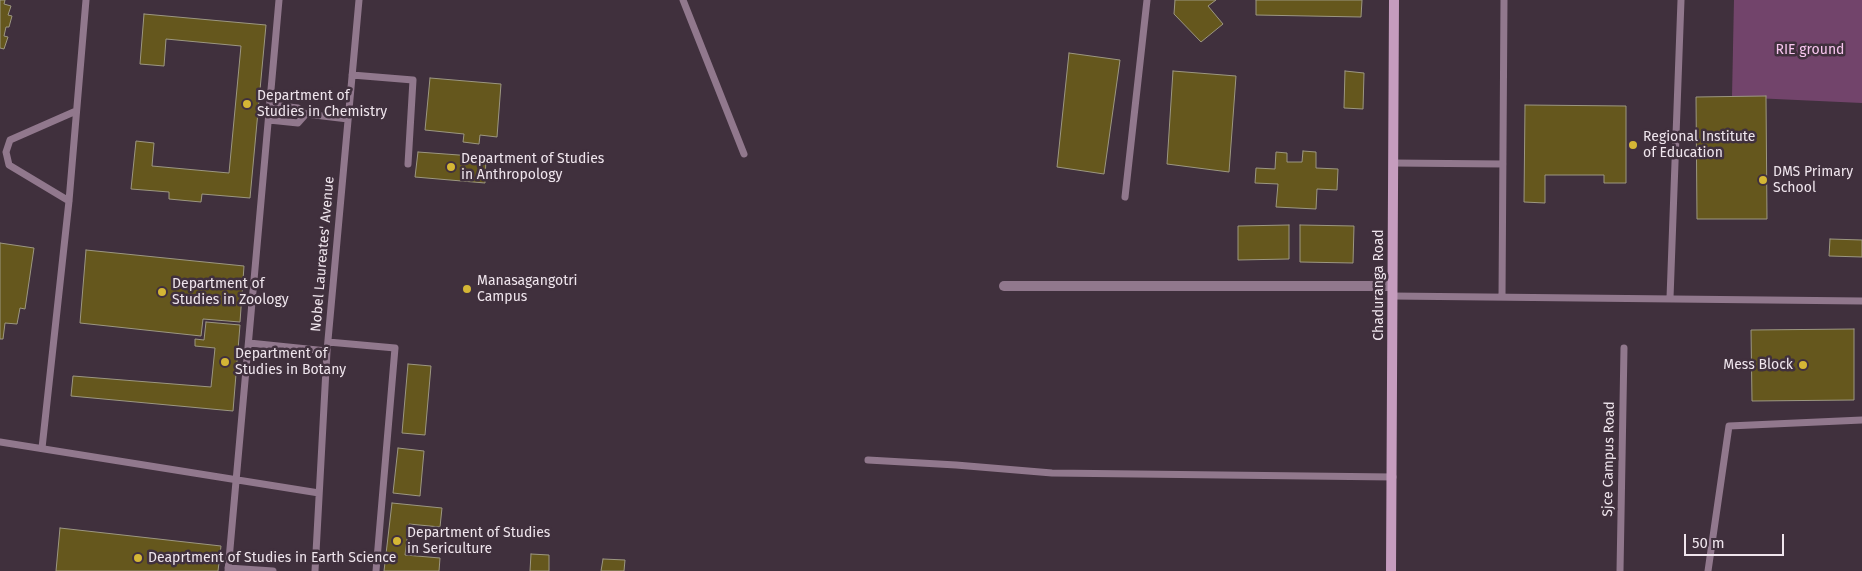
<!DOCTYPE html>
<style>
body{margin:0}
#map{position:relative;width:1862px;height:571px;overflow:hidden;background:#40303d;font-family:"Fira Sans",sans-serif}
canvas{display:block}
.scale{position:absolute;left:1684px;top:534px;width:100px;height:22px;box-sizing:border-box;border:2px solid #efe5ed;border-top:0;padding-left:6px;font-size:15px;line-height:18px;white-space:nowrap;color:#efe5ed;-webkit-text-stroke:4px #40303d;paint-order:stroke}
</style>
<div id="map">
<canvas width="1862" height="571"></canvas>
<div class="scale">50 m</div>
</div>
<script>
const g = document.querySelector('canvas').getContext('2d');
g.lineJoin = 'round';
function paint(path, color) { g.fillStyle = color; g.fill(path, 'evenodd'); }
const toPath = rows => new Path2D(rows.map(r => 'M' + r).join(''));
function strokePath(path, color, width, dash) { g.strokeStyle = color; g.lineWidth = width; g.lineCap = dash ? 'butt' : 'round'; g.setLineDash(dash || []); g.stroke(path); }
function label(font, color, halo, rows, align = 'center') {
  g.font = font + ' "Fira Sans",sans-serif'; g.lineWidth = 5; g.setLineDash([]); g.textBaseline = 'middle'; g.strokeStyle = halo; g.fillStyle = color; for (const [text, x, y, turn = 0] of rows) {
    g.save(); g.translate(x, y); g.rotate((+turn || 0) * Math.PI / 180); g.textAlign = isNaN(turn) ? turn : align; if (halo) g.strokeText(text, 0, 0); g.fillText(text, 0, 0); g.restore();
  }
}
paint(toPath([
 [1734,0,1862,0,1862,103,1732,97]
]), '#72446b');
const building = toPath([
 [0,0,5,0,4,4,11,6,8,15,12,16,9,27,6,27,4,36,8,37,4,49,0,48,0,0],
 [1175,0,1216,0,1208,6,1223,24,1201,42,1174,14,1175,0],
 [1256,0,1362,0,1361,17,1256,15,1256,0],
 [144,14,266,25,250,198,202,194,201,202,169,199,169,192,131,189,136,141,154,143,152,166,229,173,241,46,166,39,164,66,140,64,144,14],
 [1069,53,1120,60,1104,174,1057,167,1069,53],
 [1173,71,1236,76,1229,172,1167,164,1173,71],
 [1345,71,1364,73,1363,109,1344,108,1345,71],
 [430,78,501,84,497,137,480,135,479,144,463,142,464,134,425,130,430,78],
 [1766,96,1767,219,1697,219,1696,97,1766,96],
 [1525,105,1626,106,1626,183,1604,183,1604,175,1545,175,1545,203,1524,202,1525,105],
 [1303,151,1316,152,1316,168,1338,169,1337,190,1317,189,1316,209,1276,207,1278,184,1255,183,1256,168,1275,169,1276,152,1287,153,1287,162,1302,162,1303,151],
 [418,152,486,157,485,183,415,177,418,152],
 [1289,225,1289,259,1238,260,1238,226,1289,225],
 [1300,225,1354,226,1353,263,1300,262,1300,225],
 [1830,239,1862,240,1862,257,1829,256,1830,239],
 [0,243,34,248,25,309,20,308,17,324,5,323,3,339,0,339,0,243],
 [86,250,244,266,240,322,203,319,201,336,80,323,86,250],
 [206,322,240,325,233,411,71,396,73,376,211,387,215,348,195,346,195,339,204,340,206,322],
 [1854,329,1854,400,1752,401,1751,330,1854,329],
 [408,364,431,366,425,435,402,433,408,364],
 [398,448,424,451,420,496,393,493,398,448],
 [392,503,442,508,440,527,409,524,405,555,440,558,439,571,384,571,392,503],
 [60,528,221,546,218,571,56,571,60,528],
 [531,554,549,555,549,571,530,571,531,554],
 [603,559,625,560,624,571,601,571,603,559]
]);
paint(building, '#65571d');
strokePath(building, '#9c9781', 1);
strokePath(toPath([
 [683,0,744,154],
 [352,75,413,80,408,164],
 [271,105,298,108,306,114],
 [269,120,298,123,306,114,348,119],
 [1393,163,1503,164],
 [1125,197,1147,0],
 [69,201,9,165,6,152,10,140,76,111],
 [1392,296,1862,301],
 [1502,297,1504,0],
 [1670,298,1681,0],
 [328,342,395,348,376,571],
 [249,343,327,351],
 [0,442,319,493],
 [42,448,69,201,86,0],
 [868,460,956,465,1052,473,1393,477],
 [228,568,273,571],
 [228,571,279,0],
 [315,571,327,351,359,0],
 [1620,571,1624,348],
 [1708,571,1729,426,1862,420]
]), '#91788d', 7);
strokePath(toPath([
 [1004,286,1392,286]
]), '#91788d', 10);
strokePath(toPath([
 [1391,571,1394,0]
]), '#c59cbe', 10);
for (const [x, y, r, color] of [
 [247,104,5,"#d4b635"],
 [1633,145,5,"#d4b635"],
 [451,167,5,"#d4b635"],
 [1763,180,5,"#d4b635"],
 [467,289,5,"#d4b635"],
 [162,292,5,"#d4b635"],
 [225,362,5,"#d4b635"],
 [1803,365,5,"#d4b635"],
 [397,541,5,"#d4b635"],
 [138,558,5,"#d4b635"]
]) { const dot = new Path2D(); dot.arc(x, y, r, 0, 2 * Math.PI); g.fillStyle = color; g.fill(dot); strokePath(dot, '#40303d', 2); }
label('14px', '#f7c5ee', '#40303d', [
 ["RIE ground",1810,50]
]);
label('14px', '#efe5ed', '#40303d', [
 ["Department of",257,96],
 ["Studies in Chemistry",257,112],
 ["Regional Institute",1643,137],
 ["of Education",1643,153],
 ["Department of Studies",461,159],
 ["in Anthropology",461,175],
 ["DMS Primary",1773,172],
 ["School",1773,188],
 ["Manasagangotri",477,281],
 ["Campus",477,297],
 ["Department of",172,284],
 ["Studies in Zoology",172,300],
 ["Department of",235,354],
 ["Studies in Botany",235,370],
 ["Mess Block",1793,365,"right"],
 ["Department of Studies",407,533],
 ["in Sericulture",407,549],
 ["Deaprtment of Studies in Earth Science",148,558]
], 'left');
label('14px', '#efe5ed', '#40303d', [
 ["Nobel Laureates' Avenue",323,254,-85],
 ["Chaduranga Road",1379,285,-90],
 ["Sjce Campus Road",1609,459,-89]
]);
</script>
